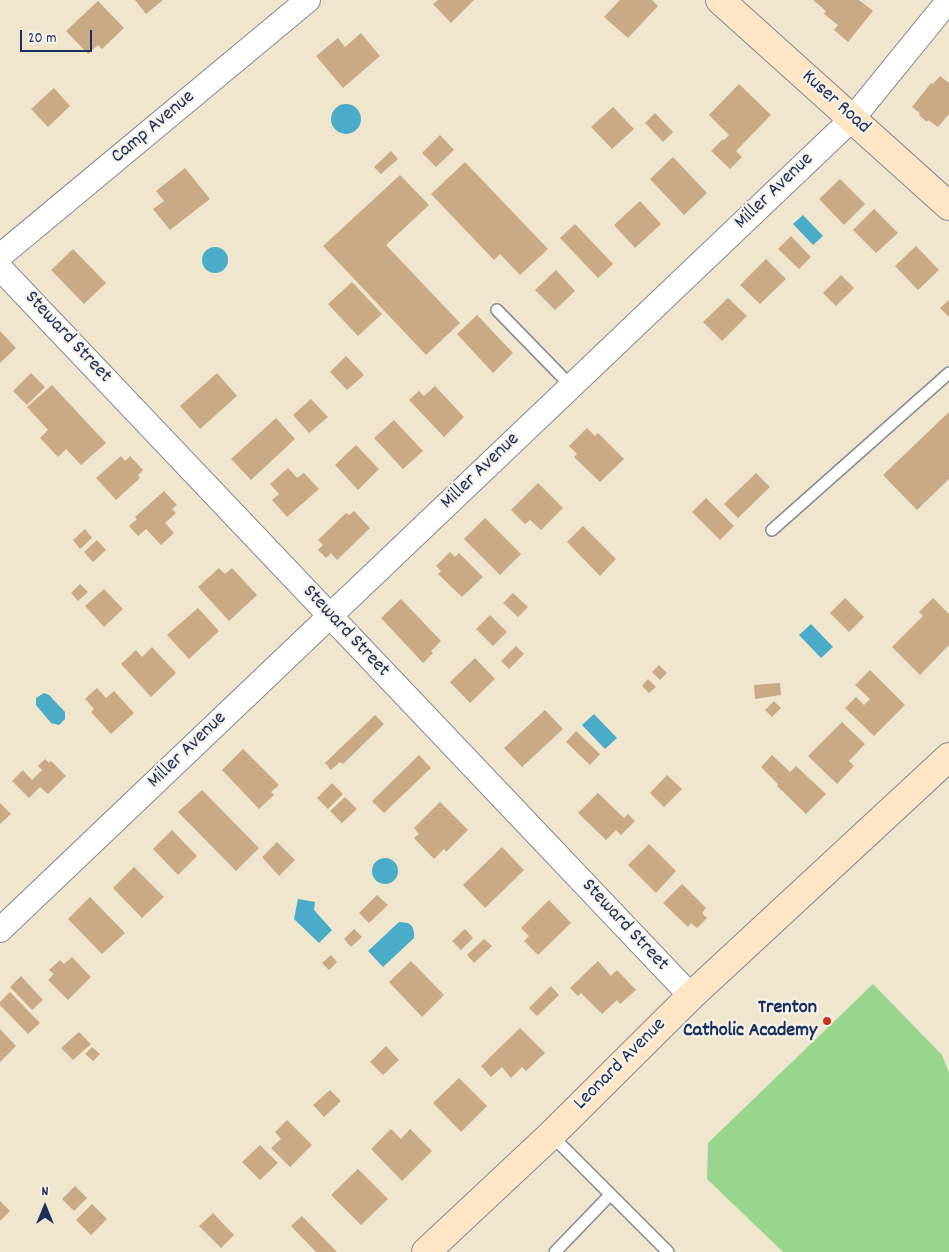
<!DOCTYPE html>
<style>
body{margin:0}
#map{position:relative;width:949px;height:1252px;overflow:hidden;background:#efe6cd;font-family:Dekko,sans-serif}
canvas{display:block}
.north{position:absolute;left:20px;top:1182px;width:50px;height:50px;-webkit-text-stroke:4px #f7f3e8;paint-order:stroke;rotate:0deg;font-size:14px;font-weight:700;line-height:20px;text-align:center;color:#1b2f5e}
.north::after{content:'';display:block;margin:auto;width:18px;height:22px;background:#1b2f5e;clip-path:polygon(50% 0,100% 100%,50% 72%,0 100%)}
.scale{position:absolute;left:20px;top:30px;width:72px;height:22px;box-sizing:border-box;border:2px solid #1b2f5e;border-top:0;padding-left:6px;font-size:15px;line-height:18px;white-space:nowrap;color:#1b2f5e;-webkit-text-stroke:4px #f7f3e8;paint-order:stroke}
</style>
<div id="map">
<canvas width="949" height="1252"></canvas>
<div class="north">N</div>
<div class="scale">20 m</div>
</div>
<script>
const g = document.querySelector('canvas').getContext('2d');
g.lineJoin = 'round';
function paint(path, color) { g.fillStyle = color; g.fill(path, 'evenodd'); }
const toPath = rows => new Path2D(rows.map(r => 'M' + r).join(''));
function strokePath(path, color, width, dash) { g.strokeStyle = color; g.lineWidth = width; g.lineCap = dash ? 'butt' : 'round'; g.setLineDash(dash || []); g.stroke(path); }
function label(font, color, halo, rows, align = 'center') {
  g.font = font + ' Dekko,sans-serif'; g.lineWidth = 4.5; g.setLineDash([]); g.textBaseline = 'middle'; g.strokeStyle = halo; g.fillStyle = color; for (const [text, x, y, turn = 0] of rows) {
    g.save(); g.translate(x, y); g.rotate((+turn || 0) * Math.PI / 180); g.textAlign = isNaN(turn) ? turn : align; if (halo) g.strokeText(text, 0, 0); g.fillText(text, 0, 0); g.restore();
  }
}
paint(toPath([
 [873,984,942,1055,949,1073,949,1252,783,1252,707,1179,708,1143]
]), '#97d68c');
paint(toPath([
 '331 119a15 15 0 1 1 30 0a15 15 0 1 1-30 0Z',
 [803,215,823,236,813,245,793,224],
 '202 260a13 13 0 1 1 26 0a13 13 0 1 1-26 0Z',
 [811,624,833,647,821,658,799,635],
 [44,693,49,695,65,712,65,719,59,725,51,723,36,705,36,698],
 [594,714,617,738,605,749,582,725],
 '372 871a13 13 0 1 1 26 0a13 13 0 1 1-26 0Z',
 [298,899,315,902,314,910,332,930,319,943,294,919],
 [399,922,408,923,412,926,414,932,414,938,383,967,368,951]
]), '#4bacca');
paint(toPath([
 [135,0,163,0,146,14],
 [438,0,474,0,451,23,433,4],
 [620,0,652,0,658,6,628,38,604,17],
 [813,0,859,0,873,11,848,42,834,30,838,25,824,14,826,11],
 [98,1,124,28,102,49,98,45,88,54,66,31],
 [361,33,380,56,343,88,316,56,338,38,345,47],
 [940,76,949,83,949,114,938,127,928,120,927,122,919,115,920,113,912,107,931,83,933,84],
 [739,84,771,115,736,151,742,157,730,169,711,151,723,139,724,140,729,135,709,115],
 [54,88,70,106,48,127,31,109],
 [613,107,634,129,612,149,591,127],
 [655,113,673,132,663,142,645,123],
 [440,135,454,150,436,167,422,153],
 [391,151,398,159,381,174,374,167],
 [673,157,707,193,684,215,650,179],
 [465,162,548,249,520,275,500,254,494,260,431,194],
 [185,168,210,199,170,230,153,209,164,201,156,191],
 [400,175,429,205,386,245,460,323,426,355,323,246],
 [840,179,865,204,844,225,819,199],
 [640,201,661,224,635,248,614,225],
 [874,209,898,233,876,253,853,230],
 [575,224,613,264,598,278,560,238],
 [791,236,811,257,799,269,778,249],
 [916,246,939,270,918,290,895,266],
 [73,249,106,283,84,304,51,270],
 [766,259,786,279,760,304,740,285],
 [556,270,575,291,555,310,535,290],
 [841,275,854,288,836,306,823,293],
 [352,282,382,314,358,336,328,304],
 [728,298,747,316,722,341,703,322],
 [949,300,949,317,940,308],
 [477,315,513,353,493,373,457,334],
 [0,331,16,348,0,363],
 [346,356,364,375,347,390,330,372],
 [31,373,45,387,27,405,13,391],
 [217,373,237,396,200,429,180,406],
 [52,385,106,443,81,465,66,449,58,457,40,438,48,430,27,407],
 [435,386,464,417,444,437,409,400,419,391,424,396],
 [311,399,328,417,309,433,293,415],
 [949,412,949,479,917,510,883,475],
 [276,418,295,439,251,480,231,459],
 [394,420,423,451,403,469,374,438],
 [587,428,595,436,598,433,624,459,600,482,574,457,577,454,569,446],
 [356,445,379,469,358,490,335,465],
 [121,456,125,461,130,456,143,470,138,475,140,478,116,500,96,478],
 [288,468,297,478,304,473,319,489,287,517,272,500,279,494,270,484],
 [756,473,770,487,738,518,724,504],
 [538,483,563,508,541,530,530,520,525,524,511,510],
 [164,491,177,505,172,509,176,513,165,523,174,533,161,545,146,529,138,536,129,526,137,519,135,517],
 [706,498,734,526,720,540,692,512],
 [354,511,370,528,337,560,331,553,326,558,318,550,323,545,318,540,346,513,349,515],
 [485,518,521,554,500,575,464,539],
 [583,526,616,559,600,576,567,542],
 [85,529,92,538,80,549,73,540],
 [97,540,106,550,93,562,84,552],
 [450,552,455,557,459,553,483,577,462,597,438,574,441,571,436,566],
 [219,568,225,574,232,568,257,595,229,621,198,587],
 [80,584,88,592,78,601,71,593],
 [104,589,123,609,104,627,85,606],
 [513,593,528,607,518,617,503,603],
 [845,598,864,617,849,632,830,613],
 [933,598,949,614,949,645,920,675,892,647,923,616,919,612],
 [401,599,441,641,431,651,433,653,423,663,381,618],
 [198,608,219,631,189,659,167,635],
 [490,615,507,632,493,646,476,629],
 [516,646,524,654,509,669,501,661],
 [152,647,176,673,151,697,121,664,136,650,142,657],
 [475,658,495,679,470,703,450,682],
 [659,665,667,673,660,680,652,672],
 [870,670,905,705,874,736,845,708,856,697,864,705,870,699,855,685],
 [648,679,656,687,649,693,642,686],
 [780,683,781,695,755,699,754,685],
 [97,688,106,698,114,691,134,713,111,734,91,712,94,709,85,699],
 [774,701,781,708,772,717,765,710],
 [545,710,563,729,522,767,504,748],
 [375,715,384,724,343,764,340,762,331,770,325,763],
 [842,722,865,744,849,761,854,766,837,784,808,756],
 [576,731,600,754,590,765,566,742],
 [243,749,279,785,271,792,274,795,259,809,222,770],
 [419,755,431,768,384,813,372,801],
 [772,755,790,772,796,766,826,794,806,814,777,786,778,784,761,767],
 [45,759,49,763,51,761,66,776,48,794,40,787,29,798,12,781,23,770,32,780,42,770,38,766],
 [667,775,682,789,664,807,650,793],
 [332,783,343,794,328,809,317,798],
 [202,790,259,848,236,871,178,812],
 [598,793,624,818,628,814,635,821,621,835,616,830,606,840,578,813],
 [345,797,357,809,342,823,330,811],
 [440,802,468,830,446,852,444,849,434,859,414,838,419,834,414,828],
 [0,803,11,814,0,824],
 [172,830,197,856,178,875,153,849],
 [277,842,295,860,279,876,262,857],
 [649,844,676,871,656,893,628,865],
 [502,847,524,870,485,908,463,885],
 [134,867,164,897,142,918,113,888],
 [682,884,706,908,702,913,707,918,697,928,691,923,688,927,663,903],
 [377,895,388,905,369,923,359,913],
 [90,897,125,933,102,954,68,919],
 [549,900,571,923,538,955,524,941,529,936,521,928],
 [354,929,362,937,351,947,344,939],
 [465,929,473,938,461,950,452,941],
 [484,939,492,946,474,963,467,955],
 [331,955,337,962,329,970,322,963],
 [72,957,91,977,68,1000,48,980,54,974,49,970,60,960,64,964],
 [411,961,444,995,422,1017,389,982],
 [598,961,611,976,617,970,636,990,620,1004,617,1000,602,1014,581,993,578,996,570,988],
 [21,976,43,1000,32,1010,10,987],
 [551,986,559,995,537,1016,529,1008],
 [10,992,40,1023,28,1034,0,1005,0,1002],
 [520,1028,545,1053,526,1071,522,1067,511,1078,502,1067,491,1077,481,1066],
 [0,1029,16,1046,0,1062],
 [79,1032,91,1044,73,1060,61,1048],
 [386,1046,399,1060,383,1075,370,1062],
 [92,1047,100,1054,93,1061,85,1054],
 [459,1078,487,1106,461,1132,433,1103],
 [330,1090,341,1101,324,1117,313,1105],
 [287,1120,312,1145,290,1167,271,1148,281,1139,275,1132],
 [391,1129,401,1139,410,1129,432,1151,402,1181,371,1149],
 [260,1145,278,1163,260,1180,242,1162],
 [358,1169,388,1199,361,1225,331,1195],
 [75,1186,87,1198,74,1211,62,1199],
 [0,1201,10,1211,0,1221],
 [92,1204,107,1219,91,1235,76,1220],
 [213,1213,234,1235,221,1248,199,1226],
 [302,1216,337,1252,316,1252,291,1226]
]), '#caaa84');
const lane = toPath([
 [497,310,571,386],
 [772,530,949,373],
 [551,1135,668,1252],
 [555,1252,610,1195]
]);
const street = toPath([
 [0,256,308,0],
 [0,268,691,996],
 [0,930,853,118,949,0]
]);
const secondary = toPath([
 [720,0,949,206],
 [426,1252,551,1135,691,996,949,757]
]);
strokePath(lane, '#858a96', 14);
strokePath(street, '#858a96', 26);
strokePath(secondary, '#858a96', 30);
strokePath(lane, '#fff', 11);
strokePath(street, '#fff', 24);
strokePath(secondary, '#fde5c5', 28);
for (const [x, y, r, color] of [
 [827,1021,5,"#c8321e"]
]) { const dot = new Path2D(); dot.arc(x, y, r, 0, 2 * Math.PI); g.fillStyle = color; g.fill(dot); strokePath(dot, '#f7f3e8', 2); }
label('20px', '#1b2f5e', '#f7f3e8', [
 ["Kuser Road",835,103,42],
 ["Camp Avenue",154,128,-40],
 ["Miller Avenue",775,192,-44],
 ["Steward Street",67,338,47],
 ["Miller Avenue",481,472,-44],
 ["Steward Street",345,632,47],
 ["Miller Avenue",188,751,-44],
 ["Steward Street",624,926,47],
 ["Leonard Avenue",621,1065,-45]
]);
label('bold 20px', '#1b2f5e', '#f7f3e8', [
 ["Trenton",817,1009],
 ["Catholic Academy",817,1032]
], 'right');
</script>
